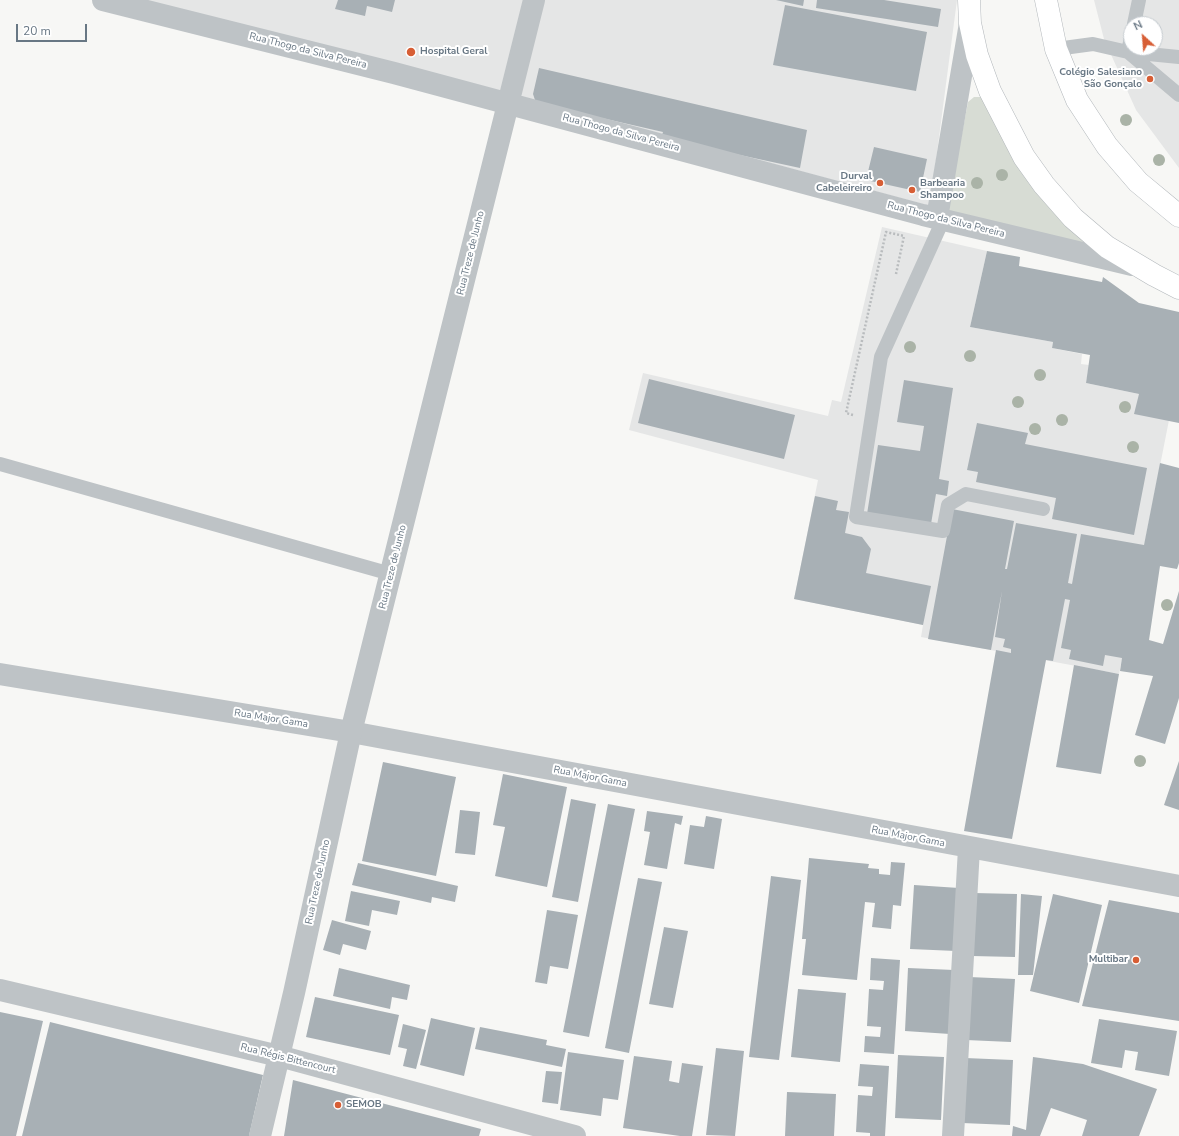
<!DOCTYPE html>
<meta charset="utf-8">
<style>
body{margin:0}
#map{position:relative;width:1179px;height:1136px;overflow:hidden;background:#f7f7f5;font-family:"Nunito Sans",sans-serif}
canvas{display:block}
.north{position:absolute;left:1123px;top:16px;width:40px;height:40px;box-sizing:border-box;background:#fff;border:1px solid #c3c9ce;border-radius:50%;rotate:334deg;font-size:11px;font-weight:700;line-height:16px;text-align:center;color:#687784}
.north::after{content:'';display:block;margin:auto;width:14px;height:18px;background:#d75e35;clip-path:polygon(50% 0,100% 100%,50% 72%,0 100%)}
.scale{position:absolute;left:16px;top:24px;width:71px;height:18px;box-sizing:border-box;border:2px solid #687784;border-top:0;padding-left:5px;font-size:12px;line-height:14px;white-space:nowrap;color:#687784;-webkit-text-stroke:3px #fff;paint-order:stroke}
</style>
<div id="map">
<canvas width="1179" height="1136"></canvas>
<div class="north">N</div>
<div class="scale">20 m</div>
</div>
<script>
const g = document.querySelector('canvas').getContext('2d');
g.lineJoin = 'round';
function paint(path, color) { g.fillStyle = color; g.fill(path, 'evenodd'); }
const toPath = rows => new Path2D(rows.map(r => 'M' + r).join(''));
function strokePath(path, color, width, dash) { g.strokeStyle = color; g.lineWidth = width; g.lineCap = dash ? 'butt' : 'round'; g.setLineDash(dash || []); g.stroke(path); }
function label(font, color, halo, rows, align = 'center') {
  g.font = font + ' "Nunito Sans",sans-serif'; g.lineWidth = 4; g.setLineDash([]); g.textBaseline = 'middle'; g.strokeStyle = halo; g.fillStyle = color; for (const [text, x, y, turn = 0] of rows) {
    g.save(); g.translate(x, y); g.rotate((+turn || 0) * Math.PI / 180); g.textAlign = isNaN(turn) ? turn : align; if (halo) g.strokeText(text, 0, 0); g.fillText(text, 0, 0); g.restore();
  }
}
paint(toPath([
 [94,0,534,0,509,103],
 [544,0,957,0,930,206,520,96],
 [1094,0,1179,0,1179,168,1136,110,1104,39],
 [1131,24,1155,24,1155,48,1131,48],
 [882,227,987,251,970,327,1053,342,1052,348,1082,354,1081,364,1089,365,1086,383,1139,394,1169,420,1119,674,921,637,923,625,794,599,818,480,629,430,643,373,828,416,832,400,841,402]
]), '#e5e6e6');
paint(toPath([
 [974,97,982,97,1091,247,947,212,968,102]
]), '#d7dcd4');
paint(toPath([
 [338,0,395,0,392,12,367,6,365,16,335,9],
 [776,0,804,0,803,6],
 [817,0,884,0,941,9,938,27,816,8],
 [785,5,927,32,916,91,773,65],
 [539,68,807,130,800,168,661,138,663,132,536,103,533,94],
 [874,147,927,159,920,192,866,180],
 [987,251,1020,257,1019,266,1102,282,1103,277,1139,303,1179,312,1179,423,1134,414,1139,394,1086,383,1090,355,1052,348,1053,342,970,327],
 [649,379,795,415,784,459,638,423],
 [904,380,953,388,939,479,949,481,947,496,936,494,931,524,867,514,878,445,920,451,924,426,897,422],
 [977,423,1028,433,1025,444,1147,468,1134,535,1052,519,1056,498,976,482,978,472,967,470],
 [1160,463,1179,468,1179,563,1177,569,1160,566,1149,640,1163,644,1179,591,1179,698,1165,744,1135,735,1153,676,1120,671,1122,658,1105,655,1103,666,1069,659,1071,650,1061,648,1070,600,1065,599,1053,661,1046,660,1012,839,964,831,996,650,1011,653,1011,649,1003,647,1005,639,995,637,1002,591,991,650,928,639,952,509,1014,521,1005,569,1007,569,1016,523,1077,534,1068,583,1072,584,1081,534,1144,545],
 [815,496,838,501,836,510,849,512,845,533,862,537,871,549,866,573,931,586,923,625,794,599],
 [1074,665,1119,674,1101,774,1056,767],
 [1179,761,1179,810,1164,805],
 [383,762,456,777,436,876,362,861],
 [503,774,567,787,547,887,495,876,505,827,493,825],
 [571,799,596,804,578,902,552,897],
 [608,804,635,809,589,1037,563,1032],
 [460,810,480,812,475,855,455,853],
 [647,811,683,816,681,825,675,823,667,869,644,865,650,832,644,831],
 [706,816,722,819,714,869,684,864,690,825,704,827],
 [809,858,869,864,868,868,879,869,879,874,890,875,891,862,905,863,901,906,893,905,891,929,872,927,875,903,865,902,857,980,802,975,806,939,802,939],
 [358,863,458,886,455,902,432,897,431,903,352,885],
 [771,876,801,880,779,1060,749,1057],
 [638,878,662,882,629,1053,605,1048],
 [914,885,959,888,956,951,910,949],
 [351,891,400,901,397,915,372,910,369,926,345,921],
 [974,893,1017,894,1015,957,972,956],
 [1021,894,1042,896,1033,975,1018,975],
 [1053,894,1102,905,1079,1003,1030,991],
 [1109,900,1179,913,1179,1021,1082,1006],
 [547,910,578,915,568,969,550,966,547,984,535,982],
 [332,920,371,931,366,950,343,944,340,955,323,950],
 [664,927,688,931,673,1008,649,1004],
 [871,958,900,960,894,1054,864,1052,865,1036,880,1037,881,1027,867,1026,869,989,883,990,884,981,870,980],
 [339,968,410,985,407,1000,392,997,390,1009,333,996],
 [908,968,954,970,950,1034,905,1031],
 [969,977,1015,979,1011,1042,966,1040],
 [798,989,846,993,840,1062,791,1057],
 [315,997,399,1015,390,1055,306,1037],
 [0,1012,43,1021,16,1136,0,1136],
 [431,1018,475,1028,464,1076,420,1065],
 [1099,1019,1177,1031,1169,1076,1135,1070,1138,1052,1125,1050,1122,1068,1091,1063],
 [50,1022,263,1075,249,1136,22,1136],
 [403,1024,426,1030,416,1069,403,1066,407,1049,398,1047],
 [480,1027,547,1040,546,1045,566,1049,562,1067,475,1049],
 [716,1048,744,1051,735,1136,706,1135],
 [568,1052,624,1060,618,1100,603,1098,601,1116,560,1110],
 [898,1055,944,1057,941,1120,895,1118],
 [634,1056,672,1061,669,1081,679,1083,682,1063,703,1066,692,1136,680,1136,623,1128],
 [1033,1057,1083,1064,1157,1089,1139,1136,1082,1136,1087,1120,1051,1108,1040,1136,1012,1136,1013,1126,1026,1130],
 [965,1058,1013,1060,1010,1125,962,1123],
 [860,1064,889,1066,885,1136,870,1136,870,1133,856,1132,858,1095,872,1096,873,1087,858,1086],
 [546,1071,562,1072,558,1104,542,1102],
 [293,1080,481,1129,479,1136,284,1136],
 [787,1092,836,1094,834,1136,785,1136]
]), '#a8b0b5');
const primary = toPath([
 [969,0,970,23,977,55,990,91,1024,157,1044,185,1073,218,1107,247,1154,275,1179,288],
 [1046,0,1056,49,1077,100,1107,146,1138,182,1179,216]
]);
strokePath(primary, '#b2b7bb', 23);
strokePath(toPath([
 [853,415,846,413,886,232,904,236,896,274]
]), '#b9bcbe', 2.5, [2, 2]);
strokePath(toPath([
 [1134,24,1139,0],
 [1131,37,1128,52,1179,57],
 [1056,49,1093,44,1128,52,1179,95],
 [943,220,881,357,856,517,943,531,948,505,966,494,1043,509],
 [0,464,391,574]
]), '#bec3c6', 14);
strokePath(toPath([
 [0,674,351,732,1179,886],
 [0,990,279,1056,575,1136],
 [953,1136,969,848]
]), '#bec3c6', 22);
strokePath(toPath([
 [103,0,394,73,923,215,1132,265],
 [937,218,970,23],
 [260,1136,294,993,351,732,534,0]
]), '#bec3c6', 22);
strokePath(primary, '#fff', 22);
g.fillStyle = '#aab3a7';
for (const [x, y] of [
 [1126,120],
 [1159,160],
 [1002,175],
 [977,183],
 [910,347],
 [970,356],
 [1040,375],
 [1018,402],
 [1125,407],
 [1062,420],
 [1035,429],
 [1133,447],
 [1167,605],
 [1140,761]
]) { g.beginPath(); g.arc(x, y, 6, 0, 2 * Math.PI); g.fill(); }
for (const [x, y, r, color] of [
 [411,52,5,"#d75e35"],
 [1150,79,4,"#d75e35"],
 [880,183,4,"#d75e35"],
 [912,190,4,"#d75e35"],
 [1136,960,4,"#d75e35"],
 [338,1105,4,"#d75e35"]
]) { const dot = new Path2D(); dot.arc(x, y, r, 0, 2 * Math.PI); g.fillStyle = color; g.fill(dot); strokePath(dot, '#fff', 1.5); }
label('10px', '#687784', '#fff', [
 ["Rua Thogo da Silva Pereira",308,51,14],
 ["Rua Thogo da Silva Pereira",621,133,15],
 ["Rua Thogo da Silva Pereira",946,220,14],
 ["Rua Treze de Junho",471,253,-76],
 ["Rua Treze de Junho",393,567,-76],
 ["Rua Major Gama",271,719,9],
 ["Rua Major Gama",590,777,11],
 ["Rua Major Gama",908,837,11],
 ["Rua Treze de Junho",318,882,-78],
 ["Rua Régis Bittencourt",288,1059,14]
]);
label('bold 10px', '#687784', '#fff', [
 ["Hospital Geral",420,52],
 ["Colégio Salesiano",1142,73,"right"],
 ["São Gonçalo",1142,85,"right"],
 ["Durval",872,177,"right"],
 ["Cabeleireiro",872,189,"right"],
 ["Barbearia",920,184],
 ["Shampoo",920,196],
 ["Multibar",1128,960,"right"],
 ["SEMOB",346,1105]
], 'left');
</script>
